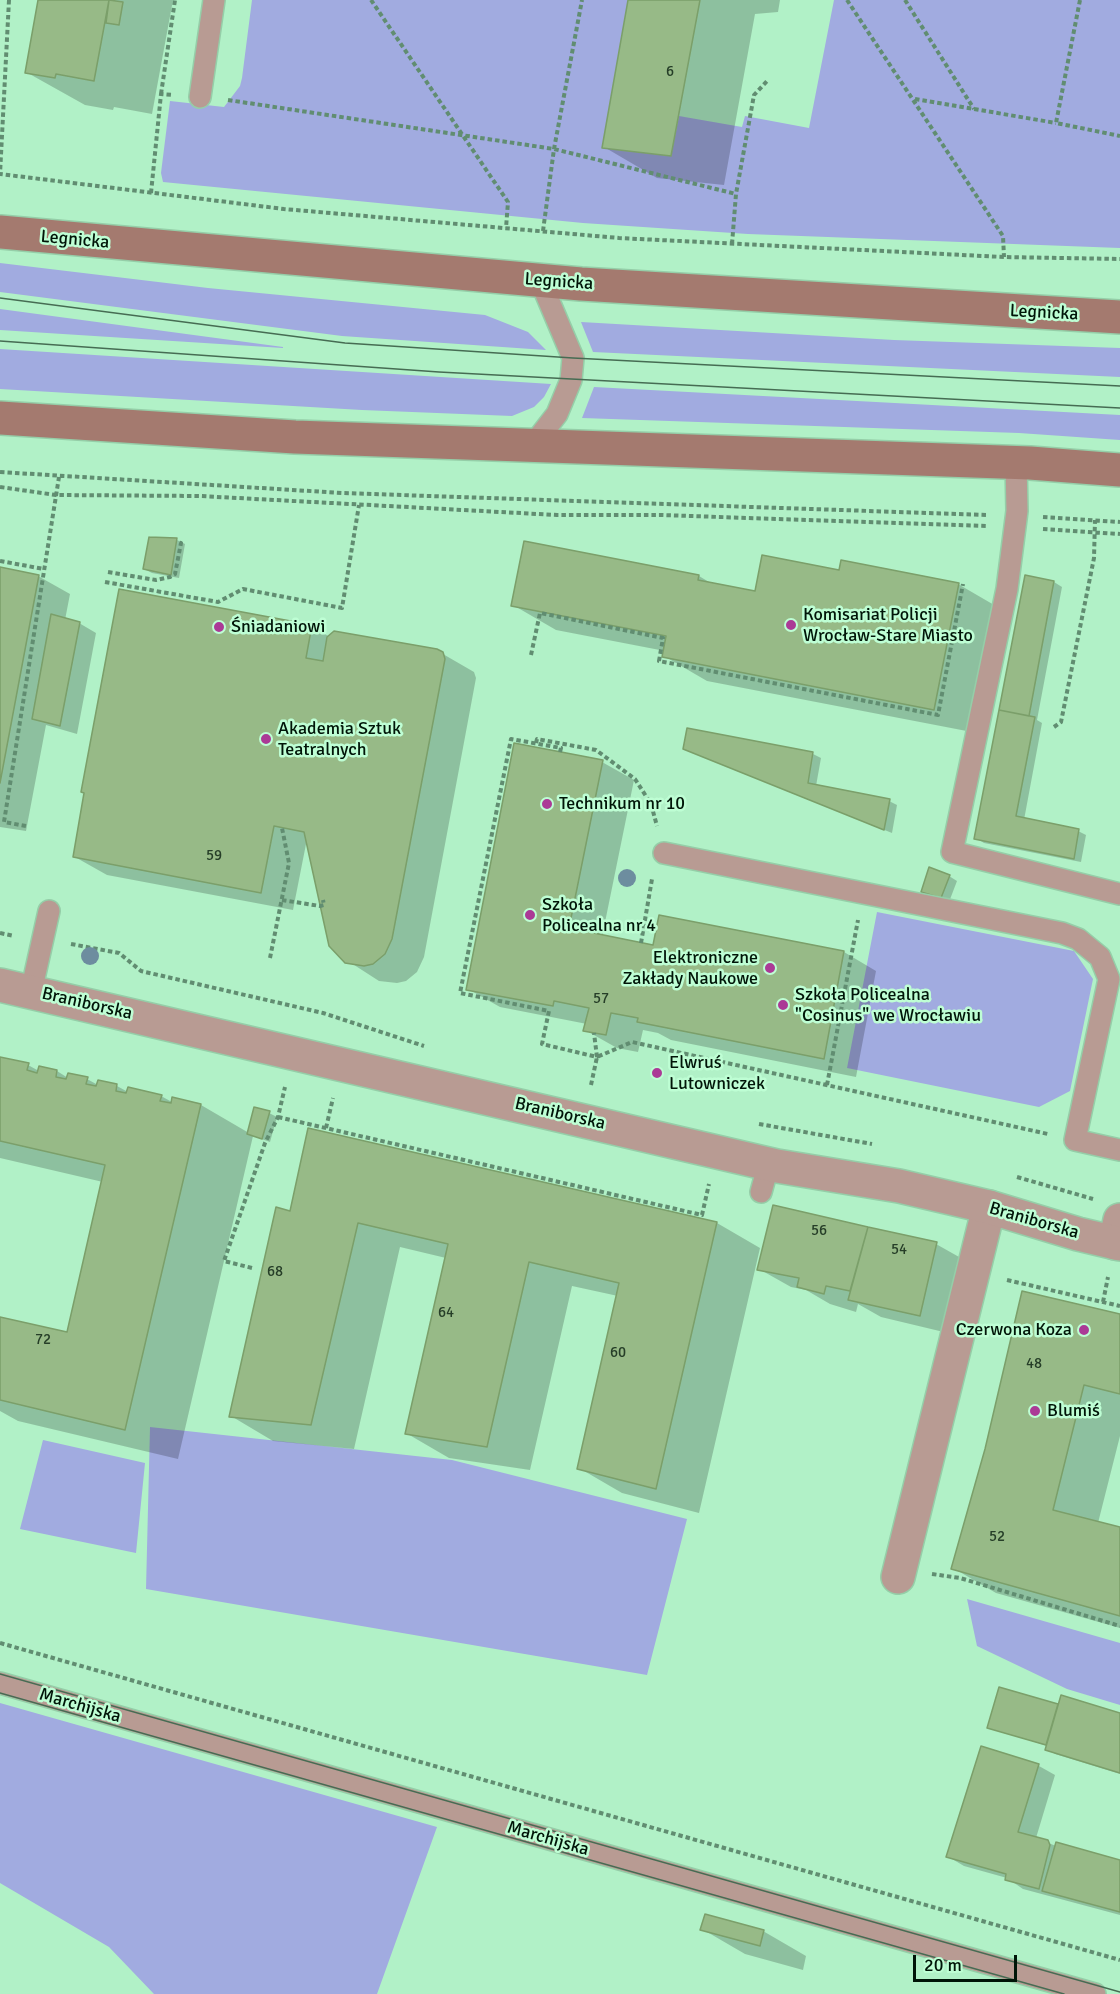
<!DOCTYPE html>
<meta charset="utf-8">
<style>
body{margin:0}
#map{position:relative;width:1120px;height:1994px;overflow:hidden;background:#b1f1c7;font-family:Signika,sans-serif}
canvas{display:block}
.scale{position:absolute;left:913px;top:1955px;width:104px;height:27px;box-sizing:border-box;border:3px solid #001508;border-top:0;padding-left:8px;font-size:18px;line-height:21px;white-space:nowrap;color:#001508;-webkit-text-stroke:4px #befed4;paint-order:stroke}
</style>
<div id="map">
<canvas width="1120" height="1994"></canvas>
<div class="scale">20 m</div>
</div>
<script>
const g = document.querySelector('canvas').getContext('2d');
g.lineJoin = 'round';
function paint(path, color) { g.fillStyle = color; g.fill(path, 'evenodd'); }
const toPath = rows => new Path2D(rows.map(r => 'M' + r).join(''));
function strokePath(path, color, width, dash) { g.strokeStyle = color; g.lineWidth = width; g.lineCap = dash ? 'butt' : 'round'; g.setLineDash(dash || []); g.stroke(path); }
function label(font, color, halo, rows, align = 'center') {
  g.font = font + ' Signika,sans-serif'; g.lineWidth = 5; g.setLineDash([]); g.textBaseline = 'middle'; g.strokeStyle = halo; g.fillStyle = color; for (const [text, x, y, turn = 0] of rows) {
    g.save(); g.translate(x, y); g.rotate((+turn || 0) * Math.PI / 180); g.textAlign = isNaN(turn) ? turn : align; if (halo) g.strokeText(text, 0, 0); g.fillText(text, 0, 0); g.restore();
  }
}
paint(toPath([
 [252,0,628,0,602,148,671,156,679,116,742,127,745,116,809,128,834,0,1120,0,1120,248,748,234,583,223,163,182,161,173,170,101,224,107,240,86,242,78],
 [0,263,208,288,485,315,528,332,546,350,342,336,0,292],
 [0,309,283,347,283,348,0,330],
 [581,322,894,340,1120,348,1120,377,593,352],
 [0,349,551,384,544,397,534,407,512,416,362,410,0,389],
 [594,387,1120,415,1120,440,1019,433,582,418],
 [877,912,1074,951,1093,979,1070,1091,1039,1107,847,1068],
 [150,1427,452,1460,687,1519,647,1675,146,1589],
 [43,1440,145,1463,136,1553,20,1529],
 [967,1599,1120,1643,1120,1705,1067,1689,977,1646],
 [0,1703,437,1827,377,1994,154,1994,109,1947,0,1883]
]), '#a1abe0');
paint(toPath([
 [39,0,173,0,152,114,114,107,113,110,85,105,26,72],
 [630,0,780,0,778,12,755,14,724,185,657,178,604,147],
 [151,538,177,540,185,544,179,578,152,573,144,569],
 [525,542,699,576,714,585,756,593,840,572,958,584,1001,609,977,733,707,681,664,656,665,651,556,630,513,605],
 [0,569,38,576,70,594,65,620,79,623,96,633,77,734,46,725,26,831,0,827],
 [1026,577,1054,582,1062,587,1037,720,1042,723,1024,820,1078,831,1086,835,1081,862,984,843,976,838],
 [311,626,330,637,436,650,474,672,476,678,424,957,417,972,406,981,397,983,379,981,334,952,329,941,307,839,293,910,107,875,75,857],
 [689,730,813,754,821,758,816,786,889,801,897,805,892,833,693,753],
 [602,762,634,780,602,937,654,947,661,917,844,952,876,971,856,1077,671,1040,658,1033,643,1030,638,1052,617,1048,585,1030,587,1024,500,1007,468,989],
 [949,876,957,881,949,902,922,891],
 [0,1058,28,1065,39,1071,57,1071,68,1078,87,1079,98,1085,99,1081,117,1086,128,1092,161,1096,172,1102,201,1105,249,1133,269,1113,277,1117,270,1142,253,1136,178,1459,18,1421,0,1411,0,1318,68,1334,103,1182,0,1158],
 [774,1207,936,1244,968,1262,952,1334,881,1317,858,1304,856,1312,830,1304,806,1290,791,1287,759,1269],
 [291,1212,717,1223,760,1248,699,1513,622,1493,579,1468,618,1296,572,1286,530,1470,449,1458,406,1433,446,1258,400,1247,354,1449,273,1441,231,1416],
 [1120,1316,1120,1436,1098,1523,1120,1529,1120,1628,996,1593,953,1568],
 [1000,1689,1059,1705,1120,1715,1120,1774,1055,1754,1047,1749,1047,1746,989,1727],
 [982,1748,1039,1766,1055,1775,1036,1838,1056,1846,1120,1863,1120,1915,1023,1889,1007,1878,964,1866,947,1856],
 [702,1929,763,1931,806,1956,803,1970,745,1954]
]), '#0003');
const building = toPath([
 [38,0,109,0,94,81,56,74,55,78,25,73,38,0],
 [109,0,123,2,119,25,106,23,109,0],
 [628,0,700,0,671,156,602,148,628,0],
 [149,537,177,538,171,575,143,569,149,537],
 [524,541,699,575,698,580,755,591,762,555,839,570,841,560,959,583,934,710,662,657,666,636,511,606,524,541],
 [0,567,39,575,0,783,0,567],
 [1025,575,1054,581,1029,716,999,710,1025,575],
 [119,589,312,625,306,658,323,661,327,637,334,631,437,649,443,652,445,659,392,939,385,954,373,964,364,966,345,963,329,946,304,832,274,826,261,893,73,857,84,793,81,792,119,589],
 [51,614,80,622,60,726,32,719,51,614],
 [999,710,1035,717,1016,816,1079,829,1074,859,974,839,999,710],
 [687,728,813,752,808,783,890,799,884,830,683,749,687,728],
 [514,743,603,760,569,928,653,945,659,915,844,951,824,1059,637,1022,638,1018,611,1013,606,1035,583,1031,589,1008,554,1001,553,1006,466,990,514,743],
 [929,867,950,875,941,898,921,892,929,867],
 [0,1057,29,1063,27,1070,37,1073,39,1066,57,1070,56,1077,66,1079,68,1073,88,1077,86,1084,96,1086,98,1080,117,1084,116,1091,126,1093,128,1087,162,1095,160,1101,171,1103,172,1097,201,1104,125,1430,0,1400,0,1317,67,1332,105,1165,0,1141,0,1057],
 [254,1107,270,1111,262,1139,247,1134,254,1107],
 [308,1128,717,1222,656,1489,577,1469,619,1283,529,1262,487,1447,405,1434,448,1244,358,1223,311,1425,229,1417,276,1207,290,1211,308,1128],
 [773,1205,868,1227,850,1291,826,1286,824,1294,797,1287,799,1278,757,1270,773,1205],
 [868,1227,937,1242,920,1316,848,1300,868,1227],
 [1022,1291,1120,1314,1120,1394,1084,1385,1053,1510,1120,1527,1120,1616,951,1569,985,1449,1022,1291],
 [999,1687,1058,1704,1046,1745,987,1728,999,1687],
 [1061,1695,1120,1713,1120,1773,1045,1750,1061,1695],
 [981,1746,1039,1764,1018,1832,1048,1840,1050,1845,1039,1889,1005,1880,1006,1874,946,1857,981,1746],
 [1056,1842,1120,1860,1120,1912,1042,1891,1056,1842],
 [705,1914,764,1930,760,1946,700,1930,705,1914]
]);
paint(building, '#97ba87');
strokePath(building, '#7b9f6a', 1.5);
const service = toPath([
 [200,97,214,0],
 [533,445,557,414,571,380,573,358,540,280],
 [1016,462,1017,511,1007,589,952,852,1120,894],
 [664,853,1062,933,1078,939,1100,957,1109,979,1075,1140,1120,1150],
 [31,992,49,911],
 [761,1192,769,1163],
 [0,1683,1095,1994]
]);
const minor = toPath([
 [1115,1243,1120,1220],
 [898,1577,989,1207]
]);
const tertiary = toPath([
 [0,985,777,1166,899,1186,989,1207,1078,1234,1120,1244]
]);
const secondary = toPath([
 [0,232,581,284,1120,317],
 [0,418,295,437,1030,463,1120,470]
]);
strokePath(service, '#95cea8', 24);
strokePath(minor, '#95cea8', 36);
strokePath(tertiary, '#95cea8', 36);
strokePath(secondary, '#95cea8', 36);
strokePath(toPath([
 [9,0,0,174,284,209,619,238,1004,257,1120,259],
 [371,0,508,202,506,228],
 [847,0,1003,236,1004,257],
 [905,0,974,109],
 [1080,0,1056,123,1120,136],
 [161,94,175,0],
 [915,99,1056,123],
 [228,100,554,149,736,194],
 [151,193,161,94,173,95],
 [543,231,554,149,582,0],
 [732,244,736,194,754,95,767,81],
 [0,472,342,493,987,515],
 [0,487,56,495,200,496,557,515,660,515,988,526],
 [1043,517,1120,522],
 [1043,529,1120,534],
 [0,561,44,569],
 [108,572,156,580,170,577,175,574,181,543,177,542],
 [105,582,218,602,243,589,342,608,359,505],
 [531,655,540,613,663,638,659,661,938,715,963,584],
 [1054,727,1061,722,1094,558,1095,520],
 [536,743,537,739,596,750,635,779,651,804,657,826],
 [560,752,561,748,511,739,460,993,549,1011,542,1044,597,1057,594,1033],
 [26,826,4,822,59,477],
 [282,900,320,906,324,905,323,900],
 [0,933,14,936],
 [641,943,652,879],
 [71,944,119,953,141,971,323,1013,424,1046],
 [270,958,289,863,282,828],
 [591,1085,597,1057,632,1042,1048,1134],
 [827,1085,858,920],
 [278,1117,702,1215,709,1184],
 [759,1124,872,1144],
 [326,1128,333,1098],
 [1017,1177,1093,1199],
 [252,1268,224,1261,265,1143,278,1117,285,1087],
 [1007,1280,1120,1306],
 [1103,1302,1108,1277],
 [932,1574,960,1578,1120,1626],
 [0,1643,1120,1960]
]), '#618d71', 4, [4.5, 3]);
strokePath(service, '#b89b93', 21);
strokePath(minor, '#b89b93', 33);
strokePath(tertiary, '#b89b93', 33);
strokePath(secondary, '#a47a6f', 33);
strokePath(toPath([
 [0,298,345,343,573,358,1120,386],
 [0,341,439,372,1120,408],
 [0,1674,1120,1992],
 [0,1693,1064,1994]
]), '#466c53', 1.5);
g.fillStyle = '#6d8d9f';
for (const [x, y] of [
 [627,878],
 [90,956]
]) { g.beginPath(); g.arc(x, y, 9, 0, 2 * Math.PI); g.fill(); }
for (const [x, y, r, color] of [
 [791,625,6,"#ab3a96"],
 [219,627,6,"#ab3a96"],
 [266,739,6,"#ab3a96"],
 [547,804,6,"#ab3a96"],
 [530,915,6,"#ab3a96"],
 [770,968,6,"#ab3a96"],
 [783,1005,6,"#ab3a96"],
 [657,1073,6,"#ab3a96"],
 [1084,1330,6,"#ab3a96"],
 [1035,1411,6,"#ab3a96"]
]) { const dot = new Path2D(); dot.arc(x, y, r, 0, 2 * Math.PI); g.fillStyle = color; g.fill(dot); strokePath(dot, '#befed4', 2); }
label('15px', '#263e28', null, [
 ["6",670,72],
 ["59",214,856],
 ["57",601,999],
 ["56",819,1231],
 ["54",899,1250],
 ["68",275,1272],
 ["64",446,1313],
 ["72",43,1340],
 ["60",618,1353],
 ["48",1034,1364],
 ["52",997,1537]
]);
label('18px', '#001508', '#befed4', [
 ["Legnicka",75,240,5],
 ["Legnicka",559,282,4],
 ["Legnicka",1044,313,3],
 ["Braniborska",87,1004,13],
 ["Braniborska",560,1114,13],
 ["Braniborska",1034,1221,16],
 ["Marchijska",80,1706,16],
 ["Marchijska",548,1839,16]
]);
label('18px', '#001508', '#befed4', [
 ["Komisariat Policji",803,615],
 ["Wrocław-Stare Miasto",803,636],
 ["Śniadaniowi",231,627],
 ["Akademia Sztuk",278,729],
 ["Teatralnych",278,750],
 ["Technikum nr 10",559,804],
 ["Szkoła",542,905],
 ["Policealna nr 4",542,926],
 ["Elektroniczne",758,958,"right"],
 ["Zakłady Naukowe",758,979,"right"],
 ["Szkoła Policealna",795,995],
 ["\"Cosinus\" we Wrocławiu",795,1016],
 ["Elwruś",669,1063],
 ["Lutowniczek",669,1084],
 ["Czerwona Koza",1072,1330,"right"],
 ["Blumiś",1047,1411]
], 'left');
</script>
